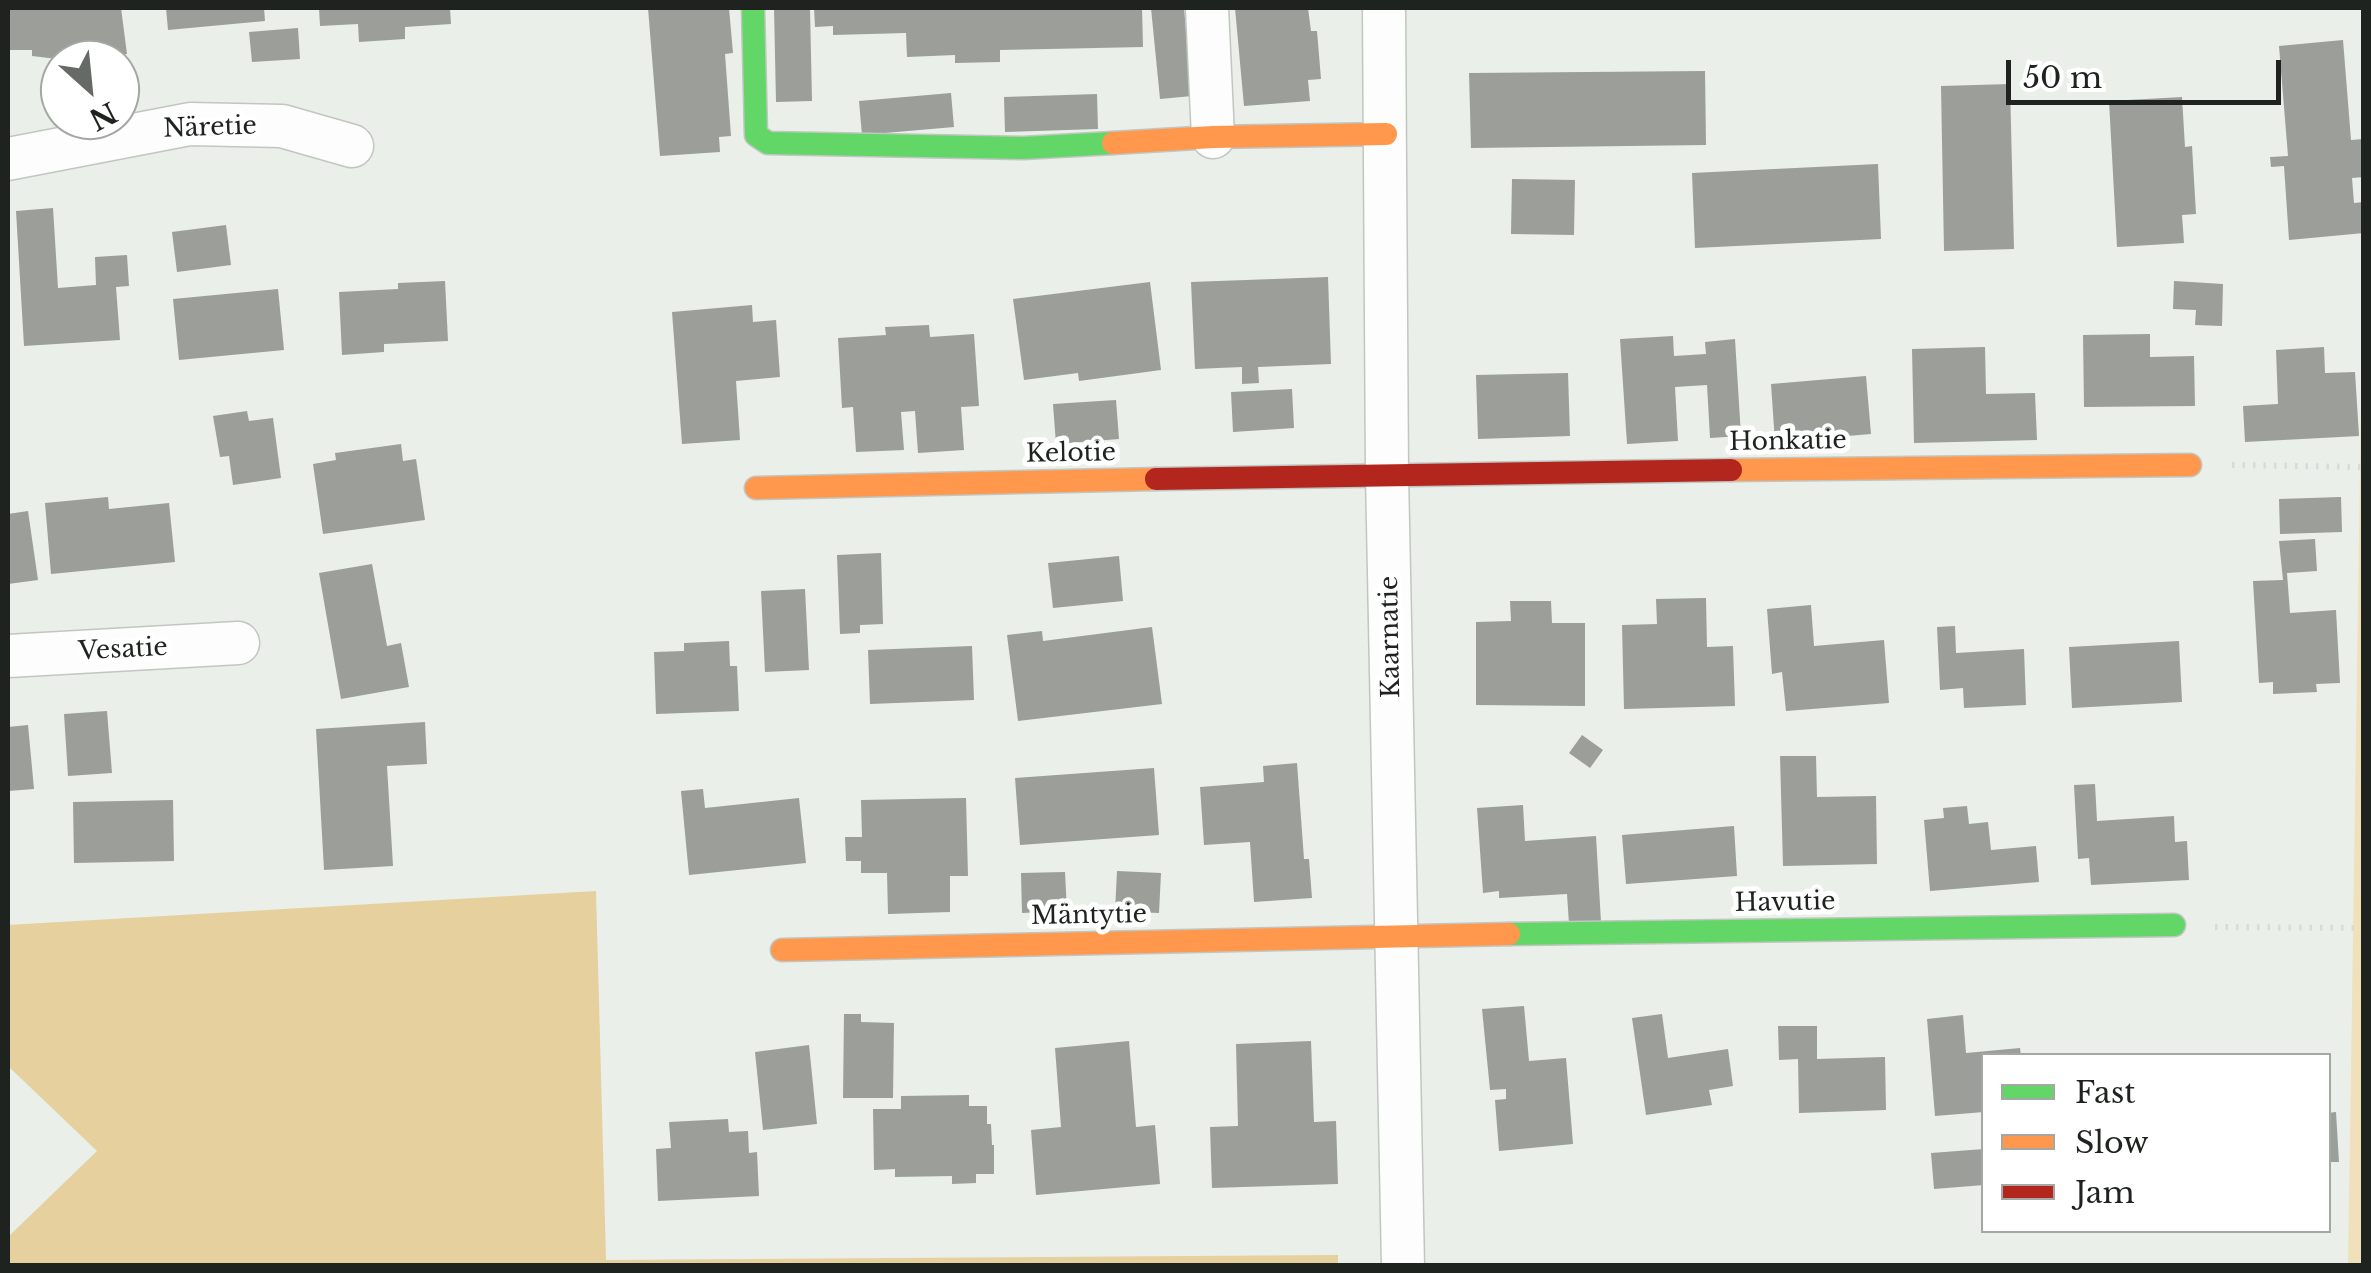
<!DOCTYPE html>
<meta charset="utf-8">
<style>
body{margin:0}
#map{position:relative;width:2371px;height:1273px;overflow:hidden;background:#eaefea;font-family:"Libre Baskerville",serif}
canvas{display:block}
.frame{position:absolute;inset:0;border:10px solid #1f231f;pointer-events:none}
.legend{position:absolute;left:1981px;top:1053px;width:350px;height:180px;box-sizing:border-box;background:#fff;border:2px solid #a5a7a5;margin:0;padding:12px 18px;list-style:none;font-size:30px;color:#1f231f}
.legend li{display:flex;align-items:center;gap:20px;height:50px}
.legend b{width:50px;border:2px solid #a5a7a5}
.north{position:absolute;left:40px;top:40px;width:100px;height:100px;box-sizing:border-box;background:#fff;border:2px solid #a5a7a5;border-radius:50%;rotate:153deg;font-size:28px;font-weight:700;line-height:40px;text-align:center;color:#1f231f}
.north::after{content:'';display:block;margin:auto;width:35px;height:45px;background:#666a66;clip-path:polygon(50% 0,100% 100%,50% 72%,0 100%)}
.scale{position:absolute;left:2006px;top:60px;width:275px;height:45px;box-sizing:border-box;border:5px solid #1f231f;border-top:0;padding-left:12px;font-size:30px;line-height:35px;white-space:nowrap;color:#1f231f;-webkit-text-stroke:8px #fff;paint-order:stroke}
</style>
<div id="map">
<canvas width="2371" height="1273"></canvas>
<div class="frame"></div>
<ul class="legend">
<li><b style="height:12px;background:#63d668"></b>Fast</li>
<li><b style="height:12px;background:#ff974d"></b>Slow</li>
<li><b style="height:12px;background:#b3261e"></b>Jam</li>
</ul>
<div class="north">N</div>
<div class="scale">50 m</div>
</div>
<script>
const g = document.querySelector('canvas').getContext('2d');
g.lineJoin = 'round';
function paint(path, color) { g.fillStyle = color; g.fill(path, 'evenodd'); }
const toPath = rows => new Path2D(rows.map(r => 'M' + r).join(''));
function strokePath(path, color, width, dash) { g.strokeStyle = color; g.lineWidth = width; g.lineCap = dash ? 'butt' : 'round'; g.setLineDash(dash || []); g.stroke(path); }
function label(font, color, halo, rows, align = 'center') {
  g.font = font + ' "Libre Baskerville",serif'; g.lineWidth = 10; g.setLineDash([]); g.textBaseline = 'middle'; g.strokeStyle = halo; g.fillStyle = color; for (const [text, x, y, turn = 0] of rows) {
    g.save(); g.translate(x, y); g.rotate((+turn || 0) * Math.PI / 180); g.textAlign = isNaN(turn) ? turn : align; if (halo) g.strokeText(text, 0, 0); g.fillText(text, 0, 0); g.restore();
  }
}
paint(toPath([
 [2362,340,2364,1265,2348,1266,2348,1265]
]), '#f1e1bb');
paint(toPath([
 [596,891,606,1260,1338,1255,1338,1265,8,1265,8,1237,97,1151,8,1066,8,925]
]), '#e5d09e');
paint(toPath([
 [8,8,121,8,127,54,104,57,103,60,66,60,32,56,32,50,9,50],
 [166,8,264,8,265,21,168,30],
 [319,8,450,8,451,24,405,27,405,39,359,42,358,24,320,26],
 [648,8,729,8,733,53,725,54,731,136,719,137,720,152,660,156],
 [774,8,810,8,812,101,776,102],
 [814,8,1142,8,1143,47,1000,50,1000,62,955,63,955,55,907,57,906,33,833,35,833,26,815,27],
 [1151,8,1184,8,1192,96,1160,99],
 [1235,8,1308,8,1311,31,1317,31,1321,79,1308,80,1310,101,1244,106],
 [298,28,300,59,252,62,249,32],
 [2343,40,2351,140,2364,139,2364,177,2352,178,2354,203,2364,202,2364,233,2289,240,2284,166,2271,167,2270,157,2288,156,2279,46],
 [1705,71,1706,145,1471,148,1469,73],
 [2010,84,2014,249,1944,251,1941,86],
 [951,93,954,127,862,135,859,101],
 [1097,94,1098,129,1005,132,1004,97],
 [2182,97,2185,147,2192,146,2196,214,2182,215,2184,243,2117,247,2109,101],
 [1878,164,1881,239,1695,248,1692,173],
 [1512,179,1575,180,1574,235,1511,234],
 [53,208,58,288,96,285,95,257,127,255,129,286,116,287,120,340,24,346,16,211],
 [226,225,231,265,177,272,172,232],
 [1328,277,1331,364,1258,367,1259,383,1242,384,1242,367,1195,369,1191,282],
 [445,281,448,341,384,344,384,352,342,355,339,292,398,289,398,283],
 [2174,281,2223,284,2222,326,2195,325,2196,310,2173,309],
 [1150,282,1161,370,1079,381,1078,373,1024,380,1013,299],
 [278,289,284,350,179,360,173,299],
 [752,305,753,322,776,320,780,377,736,381,740,440,682,444,672,312],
 [929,325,930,337,974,334,979,406,961,407,964,450,918,453,915,411,901,412,904,450,856,452,853,407,842,408,838,338,886,335,885,327],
 [2150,334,2150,357,2194,356,2195,406,2084,407,2083,335],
 [1673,336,1674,356,1706,354,1705,342,1735,339,1741,436,1710,438,1707,385,1675,387,1678,441,1627,444,1620,339],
 [1985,347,1986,394,2035,393,2037,440,1914,443,1912,349],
 [2324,347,2325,373,2355,372,2359,436,2245,442,2243,406,2278,404,2276,350],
 [1568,373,1570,436,1478,439,1476,375],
 [1866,376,1871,434,1775,442,1771,384],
 [1292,389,1294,428,1233,432,1231,392],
 [1116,400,1119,439,1056,444,1053,404],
 [247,411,249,421,273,418,281,478,233,485,229,456,220,457,213,416],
 [401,444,403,461,416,459,425,520,323,534,313,464,336,460,335,453],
 [108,497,109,509,169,503,175,562,51,574,45,503],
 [2341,497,2342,532,2280,534,2279,499],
 [28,511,38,580,8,584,8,514],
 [2315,539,2317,571,2287,573,2290,613,2336,610,2340,683,2316,684,2317,692,2273,694,2273,682,2259,683,2253,581,2283,580,2279,541],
 [881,553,883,624,860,625,860,633,840,634,837,555],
 [1119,556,1123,601,1053,608,1048,563],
 [372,564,387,646,401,643,409,687,341,699,319,573],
 [805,589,809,670,765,672,761,591],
 [1706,598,1707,647,1733,646,1735,706,1624,709,1622,625,1657,624,1656,599],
 [1510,601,1551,601,1552,623,1585,623,1585,706,1476,705,1476,622,1511,621],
 [1811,605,1814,646,1884,640,1889,703,1786,711,1782,672,1772,674,1767,609],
 [1955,626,1956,653,2024,649,2026,705,1964,708,1963,688,1940,690,1937,627],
 [1152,627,1162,704,1018,721,1007,635,1042,631,1043,641],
 [729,641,730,666,737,666,739,711,656,714,654,652,684,651,684,643],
 [2179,641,2182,702,2072,708,2069,647],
 [972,646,974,700,870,704,868,650],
 [107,711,112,773,68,776,64,714],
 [425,722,427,764,387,766,393,866,324,870,316,729],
 [28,725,34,789,8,791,8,727],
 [1582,735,1603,750,1590,768,1569,753],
 [1780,756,1816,756,1817,797,1876,796,1877,864,1783,866],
 [1297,763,1304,859,1309,859,1312,898,1254,902,1250,842,1204,845,1200,787,1264,782,1263,766],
 [1154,768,1159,835,1020,845,1015,778],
 [2095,784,2097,821,2174,816,2175,842,2187,841,2189,880,2091,885,2089,858,2078,859,2074,785],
 [703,789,705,808,799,798,806,863,689,875,681,791],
 [966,798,968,876,950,876,950,912,888,914,887,873,861,873,861,861,846,861,845,837,862,837,861,800],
 [173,800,174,861,74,863,73,802],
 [1523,805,1525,841,1596,836,1601,922,1569,924,1567,894,1499,898,1499,891,1483,893,1477,808],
 [1967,806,1969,824,1988,822,1991,850,2036,846,2039,882,1930,891,1924,820,1944,818,1943,808],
 [1734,826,1737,876,1626,884,1622,835],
 [1117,871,1161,873,1159,913,1115,911],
 [1065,872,1067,911,1022,913,1021,873],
 [1524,1006,1529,1061,1566,1058,1573,1144,1499,1151,1495,1100,1506,1099,1506,1089,1490,1090,1482,1009],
 [844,1014,861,1014,861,1022,894,1023,893,1098,843,1098],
 [1662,1014,1668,1058,1728,1049,1733,1086,1709,1090,1712,1105,1646,1115,1632,1018],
 [1963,1015,1966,1053,2020,1048,2021,1056,1984,1056,1984,1112,1935,1116,1927,1019],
 [1778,1026,1817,1026,1817,1059,1885,1057,1886,1110,1799,1113,1798,1059,1779,1060],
 [1129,1041,1136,1127,1155,1125,1160,1184,1036,1195,1031,1130,1061,1127,1055,1048],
 [1311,1041,1314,1122,1336,1121,1338,1184,1212,1188,1210,1127,1238,1126,1236,1044],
 [809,1045,817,1124,763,1130,755,1052],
 [969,1095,969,1106,987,1106,987,1124,991,1124,992,1145,994,1145,994,1174,976,1174,976,1183,952,1184,952,1176,895,1177,895,1169,874,1170,873,1109,901,1109,901,1096],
 [2336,1112,2339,1162,2328,1162,2328,1113],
 [728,1119,729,1132,748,1131,749,1153,757,1152,759,1196,658,1201,656,1149,671,1148,669,1122],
 [1984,1149,1984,1185,1934,1189,1931,1153]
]), '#9b9e99');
const street = toPath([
 [1207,8,1213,137],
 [1384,8,1387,474,1403,1266],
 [8,159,190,124,282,126,352,146],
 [8,656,238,643]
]);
const fast = toPath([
 [753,8,756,135,768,143,1023,148,1113,143],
 [1509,934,2174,925]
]);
const slow = toPath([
 [1113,143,1213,137,1386,134],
 [1731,470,2190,465],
 [756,488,1156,479],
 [782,950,1509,934]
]);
const jam = toPath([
 [1156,479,1731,470]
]);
strokePath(street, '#c1c6c1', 45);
strokePath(fast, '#c1c6c1', 25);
strokePath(slow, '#c1c6c1', 25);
strokePath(jam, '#c1c6c1', 25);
strokePath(toPath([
 [2232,465,2364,467],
 [2215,927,2364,928]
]), '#d9dbd9', 6, [2.5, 8]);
strokePath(street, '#fcfdfc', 42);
strokePath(fast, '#63d668', 22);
strokePath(slow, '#ff974d', 22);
strokePath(jam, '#b3261e', 22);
label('25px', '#1f231f', '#fff', [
 ["Näretie",210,128,-2],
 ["Honkatie",1788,442,-1],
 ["Kelotie",1071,454,-1],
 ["Kaarnatie",1391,637,-91],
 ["Vesatie",123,650,-3],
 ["Havutie",1785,903,-1],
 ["Mäntytie",1089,916,-1]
]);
</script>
